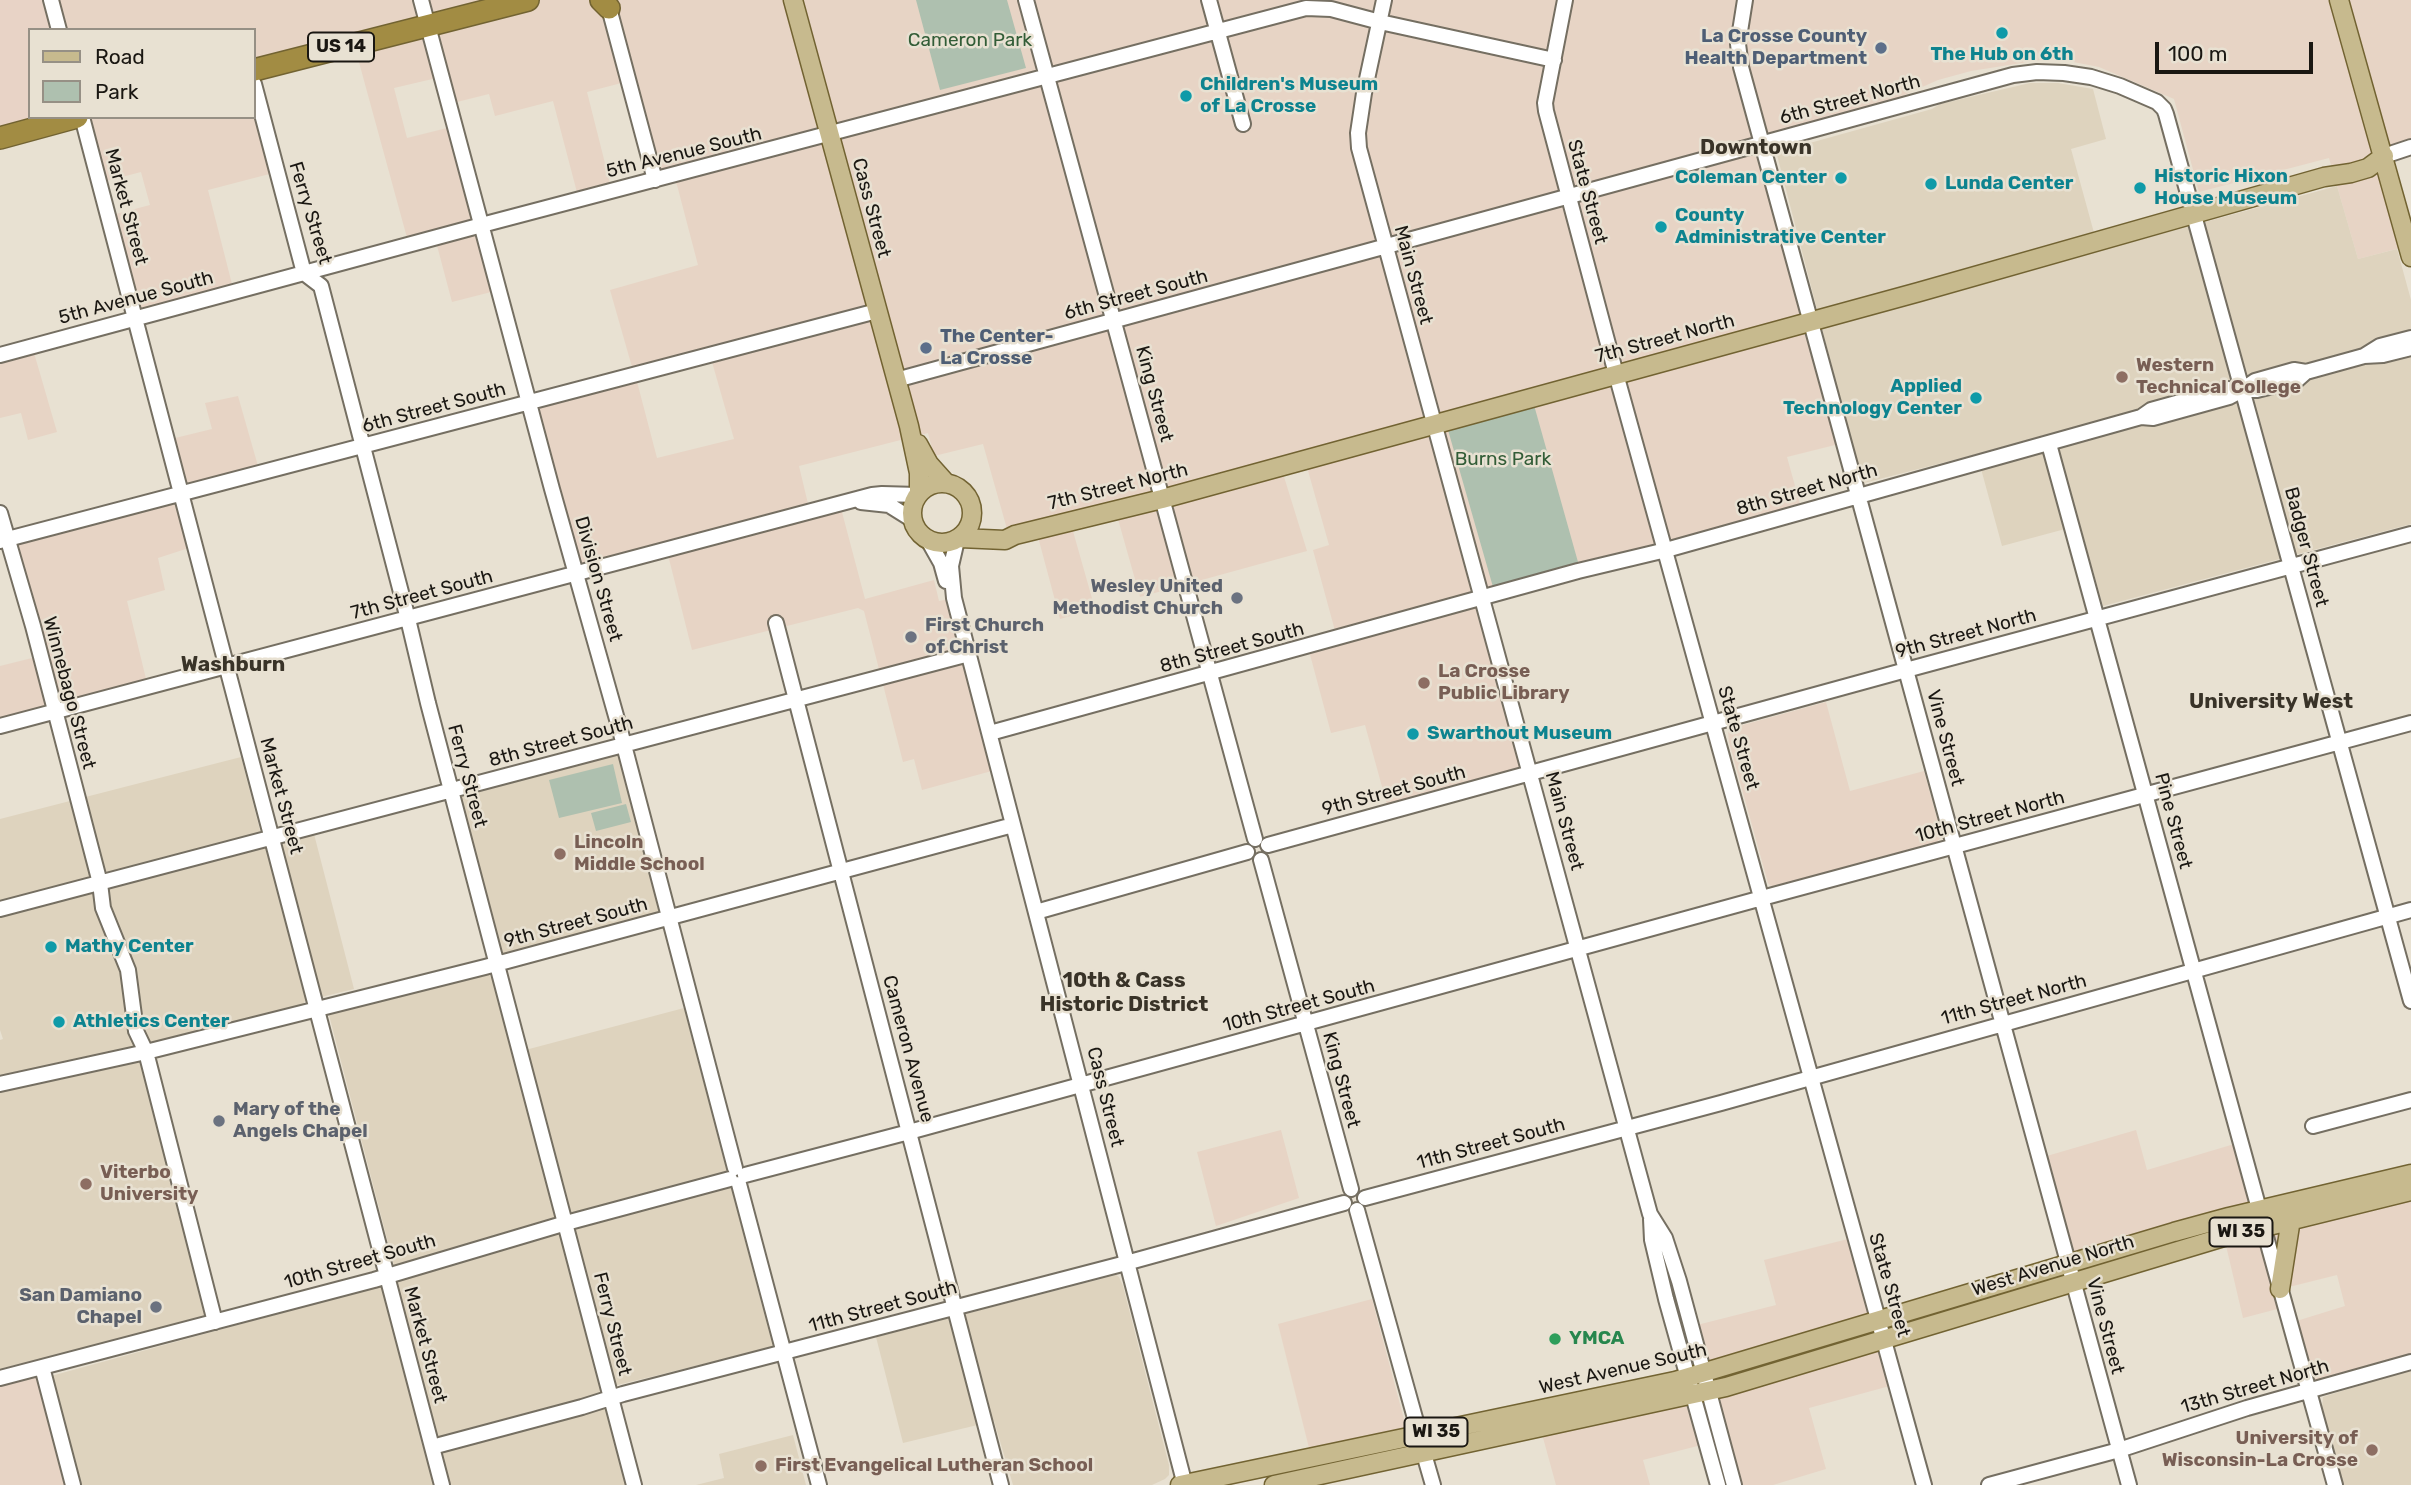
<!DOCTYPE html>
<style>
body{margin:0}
#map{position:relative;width:2411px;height:1485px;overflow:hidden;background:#e8e1d2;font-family:Rubik,sans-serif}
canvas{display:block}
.legend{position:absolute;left:28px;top:28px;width:228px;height:91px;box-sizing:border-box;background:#e8e1d2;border:2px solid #969085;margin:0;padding:9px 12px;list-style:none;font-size:21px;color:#1a1712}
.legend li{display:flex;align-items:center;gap:14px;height:35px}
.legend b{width:35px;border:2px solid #969085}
.scale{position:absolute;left:2155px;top:42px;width:158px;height:32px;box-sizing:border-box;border:4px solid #1a1712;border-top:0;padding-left:9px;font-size:21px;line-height:24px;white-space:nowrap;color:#1a1712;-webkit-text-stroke:5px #e8e1d2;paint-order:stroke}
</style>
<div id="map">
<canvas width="2411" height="1485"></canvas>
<ul class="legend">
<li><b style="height:9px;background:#c7ba8e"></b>Road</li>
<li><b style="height:19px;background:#aec0af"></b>Park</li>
</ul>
<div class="scale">100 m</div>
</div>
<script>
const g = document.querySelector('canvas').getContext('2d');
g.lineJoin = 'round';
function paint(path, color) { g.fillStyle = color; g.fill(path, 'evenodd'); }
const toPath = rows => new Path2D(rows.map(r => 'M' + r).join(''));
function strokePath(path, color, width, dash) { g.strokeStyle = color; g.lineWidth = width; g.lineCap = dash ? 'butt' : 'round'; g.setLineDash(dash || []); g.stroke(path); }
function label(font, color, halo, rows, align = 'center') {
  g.font = font + ' Rubik,sans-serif'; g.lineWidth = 5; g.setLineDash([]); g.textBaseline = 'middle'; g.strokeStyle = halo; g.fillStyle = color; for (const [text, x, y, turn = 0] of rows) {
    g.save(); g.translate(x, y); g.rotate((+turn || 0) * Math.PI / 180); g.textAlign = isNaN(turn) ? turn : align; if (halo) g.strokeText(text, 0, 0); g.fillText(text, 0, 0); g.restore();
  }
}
paint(toPath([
 [51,0,2411,0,2411,147,2385,155,2408,246,2358,259,2329,158,2199,192,2174,99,2099,67,2053,58,1971,71,1938,80,1846,121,1762,144,1843,443,1787,457,1802,511,1483,598,1531,774,1389,812,1365,725,1331,733,1308,647,1337,638,1313,550,1329,545,1305,460,1281,467,1307,551,1140,597,1116,512,1071,524,1095,609,1060,619,1034,522,1007,529,983,444,934,456,928,433,799,466,809,508,839,501,865,599,934,580,939,601,954,598,999,769,922,790,914,759,903,762,864,611,858,608,692,650,667,551,577,574,529,402,634,374,610,290,698,265,677,185,672,176,655,180,629,81,587,92,612,191,579,200,553,101,495,116,489,94,449,104,441,77,394,88,407,138,455,126,499,290,452,302,435,238,409,245,354,44,254,70,254,30,59,30],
 [710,355,734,439,657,458,635,374],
 [254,84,277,172,208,190,234,292,135,318,108,216,150,205,141,172,99,183,82,117,254,117],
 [32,346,57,432,28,440,21,413,0,418,0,355],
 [238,396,260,473,181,494,195,546,158,558,165,590,127,601,148,687,0,726,0,666,40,656,7,539,181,494,167,440,212,429,205,403],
 [1826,702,1850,791,1924,771,1942,837,1934,844,1772,887,1768,883,1729,742,1728,732,1732,728],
 [1281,1130,1299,1198,1216,1226,1197,1152],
 [2136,1130,2147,1170,2241,1142,2259,1209,2069,1265,2040,1158],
 [2411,1191,2411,1362,2310,1391,2290,1323,2345,1306,2337,1275,2281,1289,2285,1307,2243,1318,2224,1237],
 [1856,1237,1897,1384,1809,1408,1826,1469,1773,1485,1725,1485,1713,1442,1643,1460,1650,1485,1556,1485,1542,1434,1717,1396,1697,1325,1776,1305,1764,1260],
 [1372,1299,1406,1427,1309,1448,1278,1324],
 [42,1367,73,1485,0,1485,0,1378]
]), '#e7d4c5');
paint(toPath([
 [0,0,51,0,59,30,30,30,30,117,77,117,0,138]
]), '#e8d3c6');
paint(toPath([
 [2030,83,2058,83,2093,89,2106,139,2071,149,2099,251,2337,186,2358,259,2397,249,2411,300,2411,524,2103,606,2080,525,2002,546,1977,454,1864,483,1861,479,1777,155,1781,151,1932,109,1940,104],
 [624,745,667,918,496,964,452,790],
 [241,757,264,846,314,834,354,989,305,1001,301,1009,137,1051,207,1317,0,1369,0,1040,3,1039,0,1030,0,819],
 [483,974,488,974,494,980,514,1053,684,1008,773,1347,601,1389,626,1485,80,1485,51,1376,398,1281,329,1015,331,1012],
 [1116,1275,1119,1277,1123,1286,1169,1465,1169,1475,1165,1479,1152,1485,1013,1485,994,1421,903,1443,876,1337],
 [2411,1369,2411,1485,2343,1485,2322,1408,2323,1397],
 [793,1435,806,1485,696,1485,724,1478,719,1454]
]), '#ded3be');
paint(toPath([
 [916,0,1007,0,1026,68,940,90],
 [1534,405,1578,562,1493,587,1448,430],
 [613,764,622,803,559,818,549,780],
 [626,804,631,822,596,831,591,813]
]), '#aec0af');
const minor = toPath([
 [51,0,59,30],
 [421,0,552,489,620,730,735,1168],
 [1026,0,1255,839],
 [1209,0,1243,124],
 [1384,0,1364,93,1358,133,1359,148,1650,1214,1665,1238,1679,1281,1734,1485],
 [1565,0,1545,103,1546,111,1616,374,1924,1485],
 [1745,0,1738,44,1741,67,2129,1485],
 [609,8,655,180],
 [254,84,304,273,321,286,408,619,428,703,634,1485],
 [82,117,442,1485],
 [2384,156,2411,147],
 [2411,338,2380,346,2364,356,2383,355,2411,348],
 [0,355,493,222,1306,8,1331,9,1380,22,1554,60],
 [2306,372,2297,380,2257,390,2242,390,2255,381,2294,370,2306,372,2364,356],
 [896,380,2013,75,2037,72,2064,73,2091,77,2120,86,2157,102,2164,109,2166,114,2411,1001],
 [2227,389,2242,390,2229,397,2153,418,2141,417,2151,410,2227,389],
 [2049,444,2259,1209],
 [861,502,889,505,913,520],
 [0,513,33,626,100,883,103,908,128,970,136,1031,146,1052,215,1322],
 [928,540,941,563,946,581],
 [957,540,951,566,954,598,1185,1485],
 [0,541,877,311],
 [776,623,1001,1485],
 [0,726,872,495,882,494,918,495],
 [990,733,1578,571,1666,550,2141,417],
 [1268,845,1906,670,2411,534],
 [1261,860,1351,1189],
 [0,909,969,654],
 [1036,912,1247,852],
 [0,1084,146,1052,485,967,1013,825],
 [2313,1126,2411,1100],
 [745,1175,909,1132,1762,898,2411,723],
 [739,1184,819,1485],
 [1365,1198,1721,1103,2411,910],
 [1357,1210,1420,1436],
 [1651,1219,1652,1240,1666,1299,1718,1485],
 [2263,1226,2335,1485],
 [42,1367,73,1485],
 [0,1378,374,1280,566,1223,730,1179],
 [432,1447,582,1407,623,1394,1126,1263,1344,1203],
 [1424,1454,1433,1485],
 [1989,1485,2119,1450,2247,1408,2411,1362]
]);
const major = toPath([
 [793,0,909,426,919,473,919,494],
 [2339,0,2411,257],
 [918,444,929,464,946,483],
 '912 513a30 30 0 1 1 60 0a30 30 0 1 1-60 0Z',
 [960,538,1005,540,1015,535,1162,499,1919,292,2324,177,2351,173,2368,168,2384,156],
 [2280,1289,2291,1219],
 [1180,1485,1675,1381,2174,1232,2229,1217,2411,1174],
 [1274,1485,1726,1387,2224,1237,2411,1191]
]);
const highway = toPath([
 [601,0,609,8],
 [254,70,528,0],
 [0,138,77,117]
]);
strokePath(minor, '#756f62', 18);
strokePath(major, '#726332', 21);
strokePath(highway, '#726332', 24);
strokePath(minor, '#fff', 14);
strokePath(major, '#c7ba8e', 18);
strokePath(highway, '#a28c43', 21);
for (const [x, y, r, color] of [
 [2002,33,7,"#0f9aa8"],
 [1881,48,7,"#5c6f8a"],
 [1186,96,7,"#0f9aa8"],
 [1841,178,7,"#0f9aa8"],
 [1931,184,7,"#0f9aa8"],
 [2140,188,7,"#0f9aa8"],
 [1661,227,7,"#0f9aa8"],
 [926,348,7,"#5c6f8a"],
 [2122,377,7,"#8d6e63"],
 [1976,398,7,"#0f9aa8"],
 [1237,598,7,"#6b7280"],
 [911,637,7,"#6b7280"],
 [1424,683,7,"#8d6e63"],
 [1413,734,7,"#0f9aa8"],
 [560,854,7,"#8d6e63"],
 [51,947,7,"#0f9aa8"],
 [59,1022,7,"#0f9aa8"],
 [219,1121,7,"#6b7280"],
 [86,1184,7,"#8d6e63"],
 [156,1307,7,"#6b7280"],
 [1555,1339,7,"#2e9e5b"],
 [2372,1450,7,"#8d6e63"],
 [761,1466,7,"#8d6e63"]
]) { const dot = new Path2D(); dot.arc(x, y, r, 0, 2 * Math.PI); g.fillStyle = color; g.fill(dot); strokePath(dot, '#e8e1d2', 2.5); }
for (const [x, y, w] of [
 [341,47,66],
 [2241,1232,63],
 [1436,1432,63]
]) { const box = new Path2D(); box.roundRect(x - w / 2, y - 14.5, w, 29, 5); g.fillStyle = '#e8e1d2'; g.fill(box); strokePath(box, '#1a1712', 2); }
label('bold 18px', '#1a1712', null, [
 ["US 14",341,47],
 ["WI 35",2241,1232],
 ["WI 35",1436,1432]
]);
label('bold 19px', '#4e5e75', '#e8e1d2', [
 ["La Crosse County",1867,37],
 ["Health Department",1867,59],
 ["The Center-",940,337,"left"],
 ["La Crosse",940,359,"left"]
], 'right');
label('19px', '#325d37', '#e8e1d2', [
 ["Cameron Park",970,41],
 ["Burns Park",1503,460]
]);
label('bold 19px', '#0d838f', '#e8e1d2', [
 ["The Hub on 6th",2002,55,"center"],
 ["Children's Museum",1200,85],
 ["of La Crosse",1200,107],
 ["Historic Hixon",2154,177],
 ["House Museum",2154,199],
 ["Coleman Center",1827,178,"right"],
 ["Lunda Center",1945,184],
 ["County",1675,216],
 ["Administrative Center",1675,238],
 ["Applied",1962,387,"right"],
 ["Technology Center",1962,409,"right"],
 ["Swarthout Museum",1427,734],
 ["Mathy Center",65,947],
 ["Athletics Center",73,1022]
], 'left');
label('19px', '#1a1712', '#e8e1d2', [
 ["6th Street North",1850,100,-15],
 ["5th Avenue South",684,153,-14],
 ["State Street",1587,192,75],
 ["Market Street",126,207,75],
 ["Cass Street",871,208,75],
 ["Ferry Street",310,213,73],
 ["Main Street",1413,275,75],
 ["6th Street South",1136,295,-15],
 ["5th Avenue South",136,298,-15],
 ["7th Street North",1665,339,-15],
 ["King Street",1154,394,75],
 ["6th Street South",434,408,-15],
 ["7th Street North",1118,487,-14],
 ["8th Street North",1807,490,-16],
 ["Badger Street",2306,547,75],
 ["Division Street",598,579,74],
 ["7th Street South",422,595,-15],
 ["9th Street North",1966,634,-15],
 ["8th Street South",1232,648,-15],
 ["Winnebago Street",69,693,75],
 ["State Street",1738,738,74],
 ["Vine Street",1945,738,75],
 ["8th Street South",561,742,-15],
 ["Ferry Street",467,776,75],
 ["9th Street South",1394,791,-15],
 ["Market Street",281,796,75],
 ["10th Street North",1990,817,-15],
 ["Main Street",1564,821,75],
 ["Pine Street",2173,821,75],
 ["9th Street South",576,923,-15],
 ["11th Street North",2014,1000,-15],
 ["10th Street South",1299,1006,-15],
 ["Cameron Avenue",908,1049,75],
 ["King Street",1341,1080,75],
 ["Cass Street",1105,1097,76],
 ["11th Street South",1491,1144,-15],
 ["10th Street South",360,1262,-16],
 ["West Avenue North",2053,1266,-17],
 ["State Street",1889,1285,74],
 ["11th Street South",883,1307,-15],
 ["Ferry Street",612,1324,76],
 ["Vine Street",2105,1326,75],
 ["Market Street",425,1345,75],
 ["West Avenue South",1623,1369,-13],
 ["13th Street North",2255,1387,-16]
]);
label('bold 19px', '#785e54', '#e8e1d2', [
 ["Western",2136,366],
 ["Technical College",2136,388],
 ["La Crosse",1438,672],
 ["Public Library",1438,694],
 ["Lincoln",574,843],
 ["Middle School",574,865],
 ["Viterbo",100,1173],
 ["University",100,1195],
 ["University of",2358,1439,"right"],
 ["Wisconsin-La Crosse",2358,1461,"right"],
 ["First Evangelical Lutheran School",775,1466]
], 'left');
label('bold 19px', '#5b616d', '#e8e1d2', [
 ["Wesley United",1223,587],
 ["Methodist Church",1223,609],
 ["First Church",925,626,"left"],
 ["of Christ",925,648,"left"],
 ["Mary of the",233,1110,"left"],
 ["Angels Chapel",233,1132,"left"],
 ["San Damiano",142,1296],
 ["Chapel",142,1318]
], 'right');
label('bold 19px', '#27864d', '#e8e1d2', [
 ["YMCA",1569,1339]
], 'left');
label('bold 21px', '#393328', '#e8e1d2', [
 ["Downtown",1756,148],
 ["Washburn",233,665],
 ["University West",2271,702],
 ["10th & Cass",1124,981],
 ["Historic District",1124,1005]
]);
</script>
